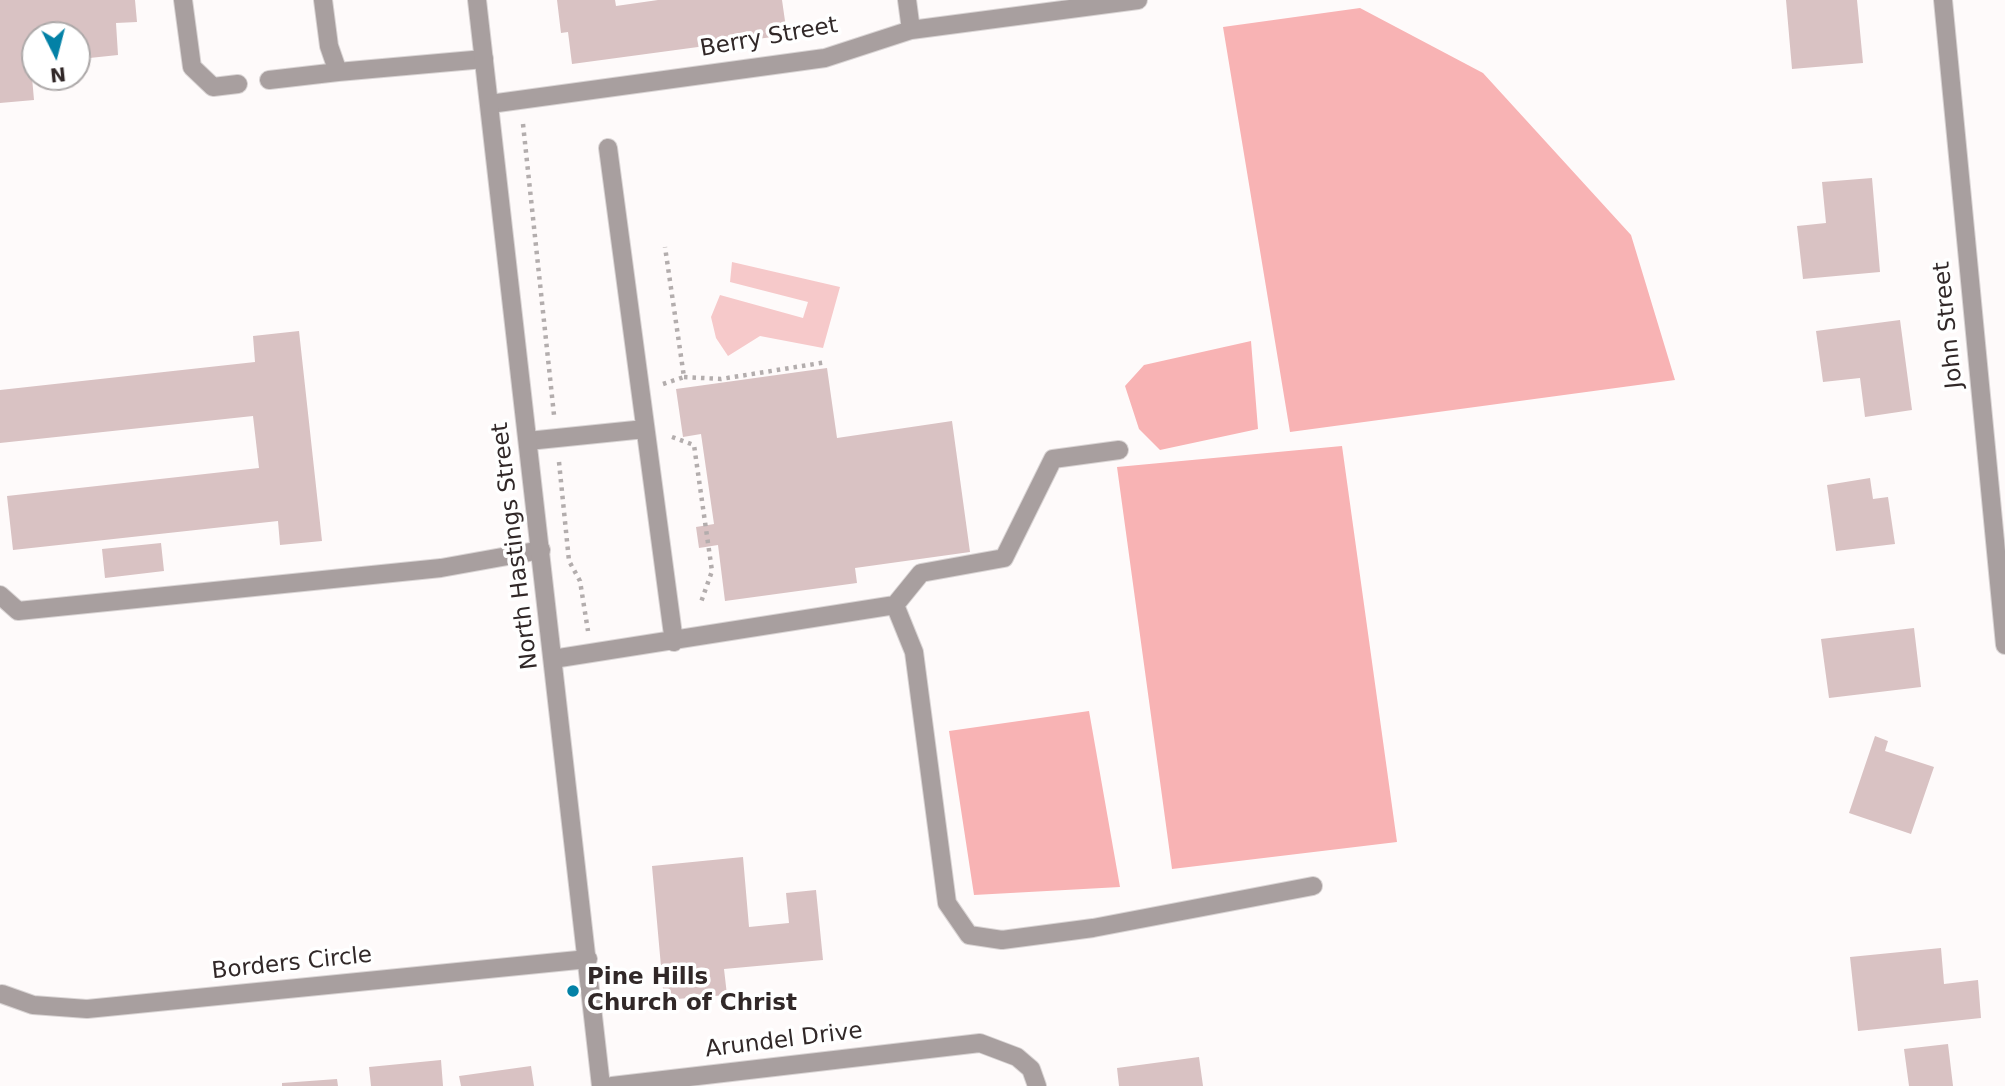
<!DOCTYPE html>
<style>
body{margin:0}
#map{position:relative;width:2005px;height:1086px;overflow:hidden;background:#fefafa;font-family:"DejaVu Sans",sans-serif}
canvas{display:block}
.north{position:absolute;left:21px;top:21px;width:70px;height:70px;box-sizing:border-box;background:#fff;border:2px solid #ada9a9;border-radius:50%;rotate:174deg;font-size:19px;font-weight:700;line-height:28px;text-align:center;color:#312828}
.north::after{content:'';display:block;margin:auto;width:24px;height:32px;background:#0381a6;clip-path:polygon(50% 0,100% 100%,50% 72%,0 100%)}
</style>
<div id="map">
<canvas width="2005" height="1086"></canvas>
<div class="north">N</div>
</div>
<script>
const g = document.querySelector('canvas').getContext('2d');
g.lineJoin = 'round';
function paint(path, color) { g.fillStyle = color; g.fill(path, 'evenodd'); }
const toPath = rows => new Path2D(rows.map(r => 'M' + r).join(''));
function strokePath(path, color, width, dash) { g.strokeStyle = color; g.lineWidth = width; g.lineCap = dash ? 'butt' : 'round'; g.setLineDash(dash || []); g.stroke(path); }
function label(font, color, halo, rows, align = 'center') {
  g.font = font + ' "DejaVu Sans",sans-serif'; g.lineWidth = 7; g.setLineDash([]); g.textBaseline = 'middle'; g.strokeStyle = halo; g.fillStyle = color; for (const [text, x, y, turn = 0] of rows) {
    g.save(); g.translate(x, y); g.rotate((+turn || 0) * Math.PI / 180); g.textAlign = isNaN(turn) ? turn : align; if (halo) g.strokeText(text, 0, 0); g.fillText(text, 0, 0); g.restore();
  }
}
paint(toPath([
 [1360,8,1483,73,1631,235,1675,380,1290,432,1223,27],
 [1251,341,1258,429,1160,450,1139,429,1125,386,1144,365],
 [1342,446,1397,842,1172,869,1117,467],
 [1089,711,1120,887,974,895,949,731]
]), '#f8b3b4');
paint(toPath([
 [732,262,840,287,823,348,760,336,728,356,716,338,711,317,720,295,803,318,808,302,730,282]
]), '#f6c9ca');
paint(toPath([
 [0,0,135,0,137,22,116,23,118,55,80,59,77,35,35,35,35,42,29,43,34,100,0,103],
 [557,0,615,0,616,6,658,0,782,0,787,35,572,64,568,32,561,33],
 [1786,0,1857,0,1863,63,1792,69],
 [1872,178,1880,272,1803,279,1797,226,1826,223,1822,182],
 [1900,320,1912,410,1865,417,1860,378,1823,382,1816,331],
 [299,331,322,541,280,545,278,521,13,550,7,496,259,468,253,416,0,443,0,390,255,362,253,336],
 [827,368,837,438,952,421,970,552,855,568,857,583,725,601,718,545,699,548,696,527,714,524,701,434,683,437,676,389],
 [1870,478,1873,499,1888,497,1895,544,1836,551,1827,485],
 [161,543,164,571,105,578,102,549],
 [1914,628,1921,687,1829,698,1821,639],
 [1875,736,1888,741,1885,751,1934,767,1911,834,1849,813],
 [743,857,749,927,789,923,786,893,816,890,823,960,724,969,727,995,664,1000,652,866],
 [1941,948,1944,984,1978,980,1981,1018,1858,1031,1850,957],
 [1948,1044,1953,1086,1909,1086,1904,1049],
 [1199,1057,1203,1086,1119,1086,1117,1068],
 [441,1060,443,1086,371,1086,369,1067],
 [531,1066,534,1086,461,1086,459,1076],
 [337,1079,338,1086,282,1086,282,1083]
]), '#d9c2c3');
const service = toPath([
 [183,0,192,67,213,87,238,84],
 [323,0,329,46,338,72,484,59],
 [269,80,338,72],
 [608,148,674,642],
 [528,441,645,429],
 [1119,450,1053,459,1004,558,921,573,895,605,914,652,947,903,969,935,1002,940,1093,928,1313,886],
 [0,595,18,611,441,568,541,550],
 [553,659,895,605],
 [2,994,33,1005,87,1009,588,959]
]);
const minor = toPath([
 [907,0,911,30],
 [1943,0,2005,645],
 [490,104,825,58,911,30,1138,0],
 [612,1086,980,1043,1017,1057,1031,1069,1037,1086]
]);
const tertiary = toPath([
 [477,0,601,1086]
]);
strokePath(service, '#d9d4d4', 20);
strokePath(minor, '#d9d4d4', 20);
strokePath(tertiary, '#d9d4d4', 20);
strokePath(toPath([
 [523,124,554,415],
 [684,377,721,379,827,362],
 [663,384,684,377,665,247],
 [672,437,694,445,712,571,700,605],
 [559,462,569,561,580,581,588,631]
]), '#b3adad', 4.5, [3.5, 5]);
strokePath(service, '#a89f9f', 18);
strokePath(minor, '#a89f9f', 18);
strokePath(tertiary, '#a89f9f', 18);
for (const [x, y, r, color] of [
 [573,991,7,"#0381a6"]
]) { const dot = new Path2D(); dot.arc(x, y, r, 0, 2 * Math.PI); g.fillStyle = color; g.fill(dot); strokePath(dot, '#fff', 2.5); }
label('23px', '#312828', '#fff', [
 ["Berry Street",769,38,-10],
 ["John Street",1949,325,-96],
 ["North Hastings Street",516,546,-97],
 ["Borders Circle",292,964,-6],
 ["Arundel Drive",784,1041,-7]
]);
label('bold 23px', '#312828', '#fff', [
 ["Pine Hills",587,978],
 ["Church of Christ",587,1004]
], 'left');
</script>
